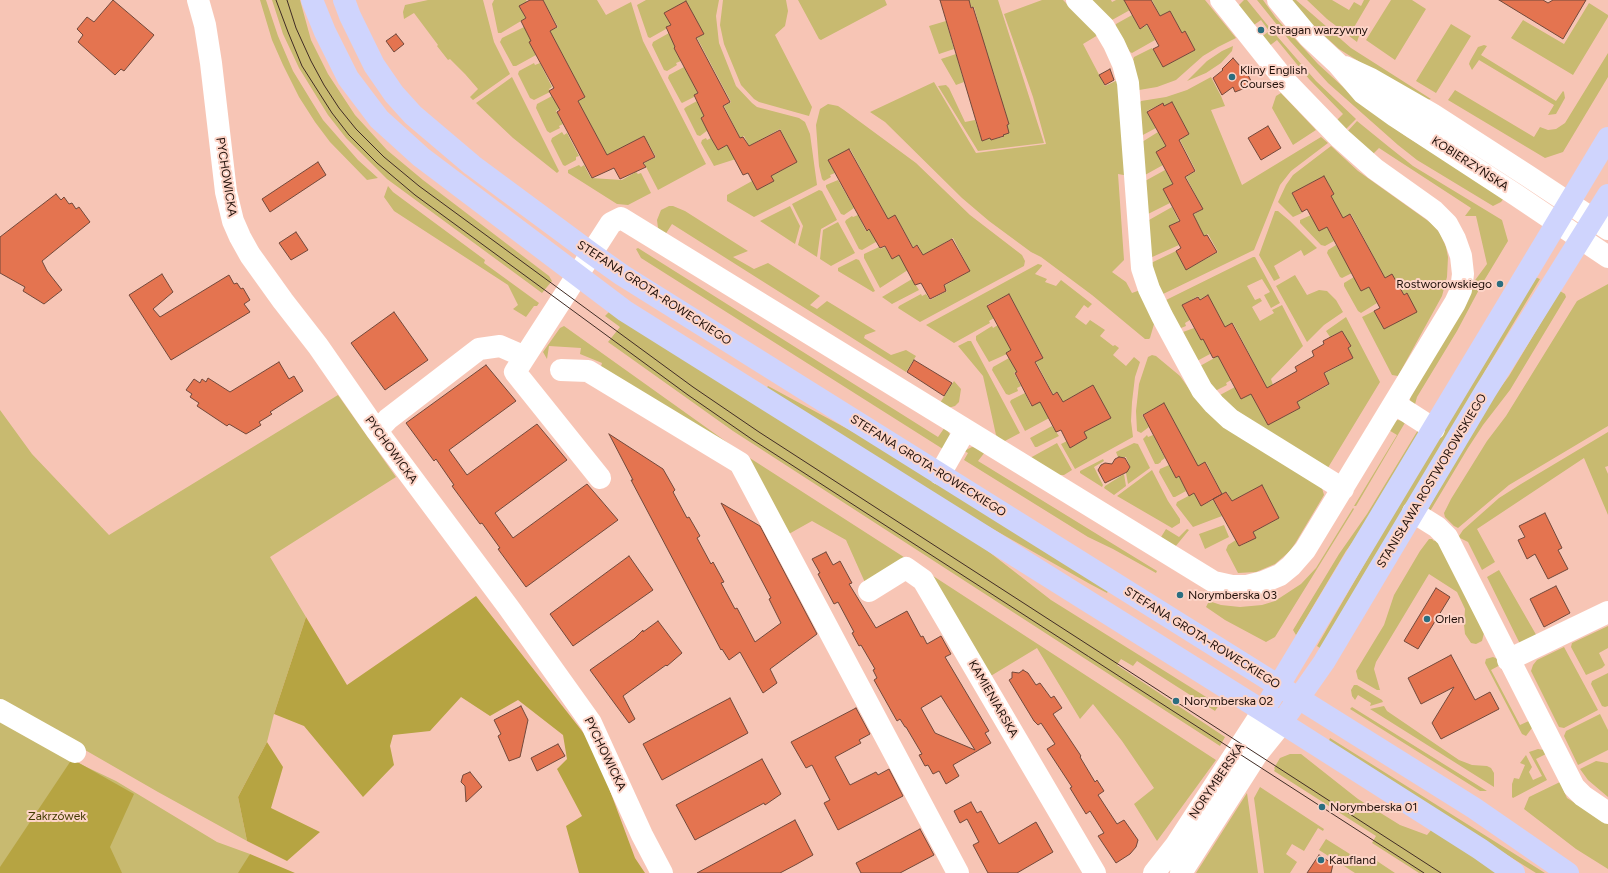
<!DOCTYPE html>
<meta charset="utf-8">
<style>
body{margin:0}
canvas{display:block;background:#f7c5b5}
</style>
<canvas width="1608" height="873"></canvas>
<script>
const g = document.querySelector('canvas').getContext('2d');
g.lineJoin = 'round';
function paint(path, color) { g.fillStyle = color; g.fill(path, 'evenodd'); }
const toPath = rows => new Path2D(rows.map(r => 'M' + r).join(''));
function strokePath(path, color, width, dash) { g.strokeStyle = color; g.lineWidth = width; g.lineCap = dash ? 'butt' : 'round'; g.setLineDash(dash || []); g.stroke(path); }
function label(font, color, halo, rows, align = 'center') {
  g.font = font + ' Figtree,sans-serif'; g.lineWidth = 4; g.setLineDash([]); g.textBaseline = 'middle'; g.strokeStyle = halo; g.fillStyle = color; for (const [text, x, y, turn = 0] of rows) {
    g.save(); g.translate(x, y); g.rotate((+turn || 0) * Math.PI / 180); g.textAlign = isNaN(turn) ? turn : align; if (halo) g.strokeText(text, 0, 0); g.fillText(text, 0, 0); g.restore();
  }
}
paint(toPath([
 [260,0,266,0,278,36,293,71,323,120,358,160,378,178,367,180,330,142,315,122,299,97,283,65,272,40],
 [272,0,300,0,311,40,328,74,355,115,387,150,423,180,549,276,552,281,542,293,387,179,346,138,328,115,299,68,283,34],
 [428,0,483,0,494,42,510,74,473,100,470,97,478,89,465,74,450,59,448,60,437,46,438,45,414,13,404,19,403,12,405,5],
 [494,0,526,0,527,2,519,6,526,18,501,33,498,33,492,4],
 [543,0,597,0,606,15,631,2,643,41,706,164,658,190,644,163,656,157,644,136,607,155,578,101,585,97,550,31,558,27],
 [646,0,719,0,716,16,719,43,736,86,752,103,757,107,799,118,805,122,810,134,817,185,754,217,727,201,727,195,752,181,757,190,774,181,771,176,797,162,780,129,749,146,744,136,740,138,724,106,731,102,697,38,704,34,686,1,664,13,671,24,666,27,666,29,650,38,648,37,637,5],
 [723,0,786,0,788,11,785,26,775,35,812,107,809,116,759,102,754,99,741,85,724,44,720,25],
 [798,0,885,0,887,5,821,40,819,39],
 [969,0,998,0,1044,143,978,151,938,86,946,85,949,88,965,122,975,120,982,141,990,138,991,140,1003,137,1007,125,1009,125,1004,107,996,92,999,91,994,74,987,60,989,58,977,26,979,25,974,7,971,7],
 [1042,0,1063,0,1098,35,1083,44,1105,86,1118,80,1129,176,1118,174,1124,260,1112,272,1126,282,1132,293,1143,289,1156,317,1150,338,1149,339,1145,339,1092,295,1041,257,1031,252,989,221,962,198,885,122,870,112,934,82,976,153,1046,144,1033,97,1004,14],
 [1090,0,1111,0,1112,2,1116,0,1124,0,1130,10,1112,20],
 [1152,0,1205,0,1236,38,1218,47,1203,56,1176,80,1157,87,1139,90,1133,60,1134,57,1152,48,1163,67,1195,50,1185,31,1182,33,1170,11,1160,16],
 [1244,0,1247,0,1269,27,1316,81,1356,119,1344,131,1335,122,1343,114,1309,79,1277,40,1268,47,1260,38,1269,31,1261,20,1251,27,1236,8],
 [1257,0,1263,0,1276,18,1318,64,1365,107,1407,137,1505,197,1501,202,1493,206,1417,160,1398,145,1328,83,1290,41],
 [1288,0,1296,0,1351,48,1431,99,1427,100,1390,81,1339,49,1298,12],
 [1307,0,1332,0,1349,10,1354,2,1361,6,1364,0,1370,0,1353,29,1359,36,1357,42,1327,19],
 [1391,0,1412,0,1426,9,1395,60,1366,40],
 [1589,3,1608,15,1608,17,1573,75,1511,38,1523,20,1564,44],
 [1132,15,1140,29,1147,25,1155,40,1132,53,1130,52,1115,26,1116,24],
 [946,21,954,49,939,54,929,26],
 [1451,24,1471,36,1436,93,1416,81],
 [524,27,536,39,529,42,536,55,516,66,513,66,500,42,502,38],
 [669,33,681,44,674,48,681,61,676,63,677,65,667,71,664,70,652,45,653,42],
 [1484,45,1487,46,1481,55,1556,101,1563,91,1564,92,1565,98,1556,114,1548,115,1554,105,1479,60,1472,70,1469,64,1470,61,1478,47],
 [1233,46,1232,51,1221,63,1206,73,1187,81,1207,61,1222,51],
 [1608,53,1608,77,1563,152,1545,158,1448,100,1455,90,1534,137,1540,127,1548,130,1556,129,1565,123],
 [956,54,964,82,956,85,941,59],
 [534,63,535,65,540,63,552,87,549,89,550,92,534,100,530,98,518,74,519,71],
 [684,67,698,93,694,95,694,97,682,103,681,102,668,78,669,75],
 [512,77,559,171,557,173,513,138,476,103],
 [1211,77,1221,96,1225,106,1211,110,1242,185,1321,137,1328,143,1291,171,1280,185,1254,250,1163,294,1159,286,1151,263,1176,251,1186,270,1218,252,1208,234,1204,236,1193,215,1203,209,1186,177,1196,171,1180,140,1189,134,1172,102,1164,106,1163,103,1147,111,1156,128,1141,136,1138,105,1141,101,1166,97,1187,90],
 [1281,93,1316,130,1293,145,1272,108,1276,96],
 [552,96,553,99,557,96,563,107,556,111,563,124,559,126,560,128,550,133,547,131,536,108,537,104],
 [697,101,709,113,701,118,708,130,700,136,697,135,684,109,686,107],
 [828,104,838,106,844,110,916,163,970,215,1022,255,1025,261,1024,266,920,322,898,308,899,306,921,294,922,296,926,294,930,300,947,291,944,286,970,271,953,238,923,255,918,245,913,247,895,215,888,219,850,149,828,160,835,173,830,175,831,177,824,181,822,179,819,166,816,125,820,109],
 [1357,121,1389,147,1413,166,1502,220,1508,241,1482,284,1457,331,1417,397,1414,408,1410,400,1411,391,1473,283,1487,264,1476,216,1465,216,1471,208,1379,148,1371,156,1346,133],
 [562,132,564,135,567,133,579,156,576,157,576,160,565,166,563,165,551,141,552,138],
 [1158,132,1166,146,1156,152,1163,165,1145,175,1142,142],
 [706,138,707,140,711,138,718,150,731,143,739,158,714,166,701,143,702,140],
 [1331,146,1358,171,1431,223,1440,233,1446,247,1448,257,1447,277,1442,296,1398,376,1392,375,1362,317,1374,311,1384,329,1416,312,1406,293,1404,295,1392,274,1385,278,1351,214,1343,218,1331,196,1334,194,1324,176,1292,193,1302,213,1293,217,1278,202,1286,185,1293,175],
 [579,165,581,167,584,165,591,178,622,180,636,172,638,174,641,173,651,193,628,205,617,204,568,173,568,170],
 [1165,170,1173,184,1163,189,1170,203,1148,214,1145,181],
 [838,180,854,208,844,215,841,214,826,187,826,185],
 [388,186,393,192,485,260,484,263,539,303,537,306,534,306,526,317,513,309,518,305,508,285,394,211,384,197],
 [819,190,822,191,837,220,821,229,817,257,798,245,803,226,792,204],
 [669,206,673,206,685,211,748,251,733,257,754,269,768,263,820,296,810,305,817,309,827,301,876,331,865,335,864,338,891,355,906,350,916,356,906,372,672,224,665,235,658,228,657,220,661,210],
 [790,206,800,226,795,244,760,221],
 [1172,207,1179,221,1170,226,1179,245,1150,258,1149,220],
 [1275,211,1278,211,1290,221,1317,248,1304,256,1301,250,1274,266,1280,278,1274,281,1259,255],
 [858,215,866,231,874,227,881,239,862,250,859,249,845,222,846,220,852,216,853,217],
 [1311,215,1319,231,1327,227,1334,241,1325,246,1321,245,1300,223,1300,220],
 [838,222,855,253,831,266,820,259,823,230],
 [1336,245,1352,273,1342,278,1340,277,1327,253,1328,250],
 [879,247,880,249,885,247,892,259,903,253,911,268,880,288,864,258,864,254],
 [638,248,938,437,945,427,951,436,946,451,641,258,636,249],
 [1253,257,1255,257,1280,303,1271,308,1264,295,1270,292,1262,279,1247,286,1255,300,1260,298,1262,301,1252,307,1260,321,1274,313,1272,310,1282,305,1303,346,1271,379,1273,385,1267,388,1233,323,1225,327,1208,295,1200,299,1198,296,1182,305,1190,320,1185,323,1186,326,1181,328,1179,328,1166,300],
 [856,259,859,260,875,291,873,292,838,271,838,268],
 [1038,264,1042,265,1042,266,1035,274,1047,279,1045,282,1056,286,1061,280,1092,304,1088,308,1084,305,1075,317,1086,325,1090,320,1105,330,1100,336,1113,346,1115,345,1119,348,1113,355,1126,366,1134,357,1140,362,1135,377,1132,402,1131,421,1133,437,1075,469,1061,444,1067,441,1070,448,1087,438,1084,432,1111,418,1093,385,1063,402,1057,392,1053,394,1036,362,1043,357,1009,294,987,305,994,318,989,321,990,323,954,343,926,325],
 [1295,275,1307,295,1319,290,1327,291,1336,300,1343,312,1324,325,1307,342,1276,286],
 [1354,277,1369,287,1377,303,1361,313,1358,311,1344,286,1344,283],
 [1535,277,1540,279,1485,371,1470,400,1323,650,1317,646,1414,478],
 [912,279,919,290,892,304,882,297],
 [1608,284,1608,426,1509,485,1458,528,1454,526,1445,517,1444,513,1451,499,1487,441,1506,416,1577,301],
 [1560,291,1565,294,1566,297,1510,390,1483,425,1468,448,1429,513,1428,509,1484,410,1509,376],
 [609,312,984,548,1051,600,1219,705,1215,711,1137,661,1133,666,1121,659,1117,665,1225,737,1220,746,733,431,608,342,620,327,605,316],
 [1346,317,1380,382,1326,471,1227,404,1220,395,1235,387,1241,399,1255,392,1255,401,1268,425,1300,408,1297,402,1329,385,1324,374,1353,358,1348,348,1351,346,1342,331,1332,336,1332,340,1326,331],
 [998,325,1011,350,1007,352,1007,354,989,362,976,340,976,336,992,326,993,328],
 [564,326,742,453,910,561,867,587,846,540,812,521,787,535,748,464,600,370,602,363,580,354,581,348,549,346,547,359,543,352,560,328],
 [1194,328,1201,340,1208,336,1210,354,1197,361,1183,332],
 [968,341,971,341,1020,433,1003,442,996,435,983,376,958,346],
 [1152,355,1156,356,1180,376,1197,400,1322,488,1324,495,1296,542,1290,551,1275,564,1256,572,1238,573,1226,550,1228,545,1236,540,1240,546,1256,538,1253,532,1279,518,1262,485,1232,501,1227,492,1222,494,1206,462,1198,466,1164,403,1142,415,1149,427,1141,433,1137,431,1136,411,1139,384,1148,357],
 [1218,356,1231,380,1226,383,1227,385,1215,391,1200,366],
 [1009,358,1021,369,1014,373,1021,386,1017,388,1018,391,1009,395,1006,394,992,370,993,367],
 [954,381,961,389,959,402,955,406,948,408,938,406],
 [768,386,881,447,1109,589,1107,593,1090,584,977,520,766,389],
 [1025,393,1031,406,1044,400,1053,416,1025,431,1010,402,1011,400],
 [338,395,396,477,270,557,306,617,274,714,267,742,238,797,247,841,158,792,0,701,0,410,32,454,109,535],
 [1397,420,1406,421,1356,506,1354,506,1397,435,1387,429],
 [1052,426,1059,436,1037,447,1035,447,1030,438],
 [1418,430,1419,433,1372,516,1346,551,1296,635,1293,630,1339,554,1367,514],
 [1608,432,1608,466,1605,467,1608,474,1608,515,1584,458,1477,529,1495,562,1482,570,1468,542,1460,538,1459,536,1463,530,1499,498,1521,484],
 [1147,435,1148,437,1153,435,1165,458,1161,461,1161,462,1158,464,1155,464,1143,439],
 [1057,443,1072,470,1064,475,1058,475,1030,458],
 [1134,443,1138,444,1150,468,1128,484,1126,473,1130,467,1126,457,1118,457,1116,452],
 [972,447,979,448,985,452,978,461,1157,571,1156,573,1113,549,1088,537,964,460,968,453,964,451],
 [1103,459,1104,461,1094,467,1103,485,1102,487,1080,473,1080,471],
 [1169,465,1176,478,1184,474,1190,486,1185,489,1186,491,1175,497,1173,497,1159,472,1160,469],
 [1152,470,1168,501,1180,519,1180,523,1172,528,1117,496],
 [1124,474,1126,486,1114,495,1104,488,1105,486],
 [1194,493,1201,506,1213,500,1222,516,1193,527,1176,505,1177,502],
 [1353,508,1354,509,1275,637,1266,642,1225,620,1206,607,1209,601,1221,605,1240,607,1262,605,1275,601,1301,584,1316,568],
 [1224,525,1229,537,1205,549,1199,534],
 [1166,529,1179,537,1187,529,1189,530,1175,547,1158,542],
 [1439,538,1484,633,1482,641,1476,644,1471,643,1465,634,1464,625,1465,609,1457,592,1429,574,1376,662,1374,669,1380,690,1377,690,1358,679,1356,671,1384,625,1394,595,1420,551,1429,539,1432,539,1434,541],
 [1499,570,1538,638,1520,644,1487,577],
 [927,572,1216,760,1157,841,1134,804,1154,788,1122,741,1093,704,1080,719,1037,648,989,677],
 [1608,626,1608,648,1599,653,1605,665,1602,668,1586,675,1571,647,1572,643],
 [1564,647,1598,710,1564,728,1559,727,1531,671,1533,665,1537,660],
 [1493,657,1498,659,1502,664,1491,670,1520,725,1531,720,1532,728,1526,736,1522,734,1485,663,1486,659],
 [1608,673,1608,706,1605,707,1602,706,1591,684,1592,681],
 [1354,685,1357,685,1382,700,1383,702,1370,706,1371,703,1358,695,1355,700,1352,696,1351,690],
 [1384,706,1387,711,1459,760,1472,765,1487,766,1491,768,1494,773,1494,787,1370,709],
 [1352,707,1487,791,1480,791,1350,709],
 [1600,714,1608,730,1608,750,1578,765,1564,736,1566,731],
 [0,717,78,763,116,781,217,842,250,854,249,856,273,873,0,873],
 [1330,738,1545,873,1536,873,1328,743],
 [1538,749,1544,750,1548,753,1536,759,1547,780,1513,798,1512,797,1512,784,1514,778,1519,779,1525,765,1520,763,1526,755,1532,767,1529,772,1533,780,1542,776,1529,752],
 [1290,754,1301,754,1358,799,1400,825,1427,835,1432,829,1497,873,1419,873,1372,843,1376,836,1274,771,1275,769,1274,768,1280,758],
 [1596,761,1608,763,1608,797,1588,780,1580,769],
 [1560,782,1567,798,1608,824,1608,869,1576,849,1524,809,1529,797],
 [1260,787,1324,829,1323,831,1318,828,1304,851,1292,844,1286,854,1297,862,1290,873,1264,873,1254,798],
 [1247,793,1258,873,1196,873],
 [1326,839,1369,866,1374,859,1395,873,1355,873,1319,850]
]), '#c8ba70');
paint(toPath([
 [476,596,593,745,635,858,645,873,579,873,566,826,582,816,557,769,567,759,563,735,518,700,490,716,461,697,430,731,393,735,390,746,394,765,363,797,304,726,274,714,306,617,347,685],
 [267,742,283,767,271,808,320,832,287,861,247,841,238,797],
 [72,759,134,794,110,847,122,873,0,873,0,867],
 [250,854,295,873,238,873]
]), '#b6a442');
const building = toPath([
 [113,0,154,35,124,71,121,69,115,75,78,42,83,35,77,29,87,17,94,22,113,0],
 [530,0,543,0,557,27,550,31,585,97,578,101,607,155,644,136,655,157,643,163,646,167,620,179,614,168,592,178,557,112,560,110,549,91,554,88,529,42,531,41,521,21,526,18,519,6,530,0],
 [940,0,969,0,971,8,973,7,1009,124,1007,125,1009,133,1003,135,1004,136,991,140,990,138,982,141,940,0],
 [1124,0,1151,0,1160,16,1170,11,1182,33,1185,31,1195,50,1163,67,1153,49,1159,46,1147,24,1140,29,1124,0],
 [1499,0,1543,0,1548,3,1553,0,1586,0,1563,39,1499,0],
 [686,1,704,34,696,38,730,102,723,106,740,138,743,137,749,146,780,130,797,162,771,176,774,181,757,190,748,173,743,175,727,145,718,150,711,138,701,118,704,116,694,95,698,93,674,48,675,47,666,27,671,25,664,13,686,1],
 [396,34,404,44,394,52,386,41,396,34],
 [1233,58,1248,75,1253,85,1235,92,1233,87,1222,95,1213,78,1223,70,1222,69,1233,58],
 [1110,69,1114,80,1105,85,1099,75,1110,69],
 [1172,102,1189,134,1179,140,1195,171,1185,177,1203,209,1193,214,1204,236,1207,235,1217,252,1186,270,1176,251,1181,248,1169,226,1180,221,1163,189,1173,184,1156,152,1166,146,1147,112,1163,103,1164,106,1172,102],
 [1268,126,1281,148,1261,160,1248,138,1268,126],
 [849,149,888,219,895,215,913,248,917,245,923,255,952,239,970,271,944,285,946,291,930,299,921,283,915,285,899,255,892,259,885,246,880,248,869,229,867,231,828,160,849,149],
 [318,162,326,175,270,212,262,199,318,162],
 [1324,176,1334,194,1331,196,1343,218,1350,214,1385,278,1392,274,1404,295,1407,293,1417,312,1384,329,1374,311,1380,308,1369,287,1361,291,1327,227,1319,231,1307,209,1302,212,1292,193,1324,176],
 [56,194,61,200,64,197,69,204,72,203,76,209,79,207,90,222,42,261,47,271,62,290,44,304,23,291,25,287,0,273,0,237,56,194],
 [296,232,308,250,291,260,279,243,296,232],
 [162,274,173,292,153,309,160,317,229,275,234,284,237,283,241,289,243,288,250,300,244,304,250,312,171,360,129,295,162,274],
 [1009,294,1043,358,1035,362,1053,395,1057,392,1063,402,1093,385,1111,418,1084,432,1087,438,1070,448,1061,430,1056,432,1040,402,1032,406,1015,373,1017,372,1006,353,1011,350,987,306,1009,294],
 [1208,295,1225,327,1232,323,1267,388,1297,371,1295,367,1314,356,1312,351,1324,344,1323,341,1342,331,1351,346,1348,348,1353,358,1324,373,1329,384,1297,402,1300,408,1268,425,1251,394,1241,399,1218,356,1213,358,1203,339,1201,340,1182,305,1198,297,1200,300,1208,295],
 [394,312,428,360,385,390,351,343,394,312],
 [914,360,952,383,944,396,907,372,914,360],
 [279,362,289,379,294,376,303,391,270,412,272,414,259,422,261,425,246,434,229,424,227,426,197,406,199,403,190,397,192,394,186,390,194,379,200,383,202,379,206,382,208,378,230,392,279,362],
 [486,365,516,401,449,450,467,475,537,424,567,460,495,513,513,538,587,484,618,520,526,587,498,549,500,548,482,523,480,524,452,486,454,485,436,459,434,461,406,423,486,365],
 [1164,403,1198,466,1205,462,1222,494,1201,506,1194,493,1189,496,1179,476,1176,478,1143,415,1164,403],
 [609,434,663,469,675,490,673,492,687,518,689,517,700,536,697,538,711,564,713,562,724,582,721,583,735,609,737,608,755,642,781,623,769,599,771,598,721,503,760,526,817,634,770,669,777,683,763,693,740,652,729,660,722,649,721,650,631,480,633,480,609,434],
 [1119,457,1125,458,1130,467,1127,472,1105,483,1098,470,1101,465,1105,463,1112,464,1115,459,1119,457],
 [1262,485,1279,518,1253,532,1256,538,1239,546,1213,499,1226,492,1232,501,1262,485],
 [1545,513,1562,548,1558,550,1568,569,1548,579,1535,554,1527,559,1518,540,1525,537,1519,526,1545,513],
 [826,552,833,565,840,561,852,583,849,584,876,628,907,611,921,637,923,636,927,644,941,636,951,654,945,657,989,731,985,733,991,743,953,765,959,776,946,784,939,771,933,774,928,765,925,766,919,755,922,754,906,727,905,727,900,719,897,721,874,680,877,678,873,670,875,669,861,645,859,646,852,633,854,632,838,602,834,604,818,574,820,573,812,559,826,552],
 [941,696,953,715,975,750,935,733,921,708,941,696],
 [629,556,653,590,573,646,550,614,629,556],
 [1556,586,1570,613,1544,627,1530,599,1556,586],
 [1436,588,1450,597,1418,649,1404,641,1436,588],
 [658,621,682,653,667,666,666,665,623,696,635,719,629,723,590,670,634,639,643,630,643,632,658,621],
 [1451,655,1475,700,1490,692,1499,709,1441,739,1432,723,1454,687,1421,704,1408,678,1451,655],
 [1023,670,1028,673,1036,685,1040,683,1051,698,1054,696,1062,708,1053,714,1081,756,1080,757,1095,782,1097,780,1104,791,1098,795,1117,824,1124,820,1138,840,1136,847,1130,854,1116,863,1098,836,1104,833,1090,811,1086,814,1070,788,1072,787,1047,749,1055,744,1041,723,1038,725,1034,721,1009,680,1012,678,1012,672,1019,673,1023,670],
 [730,698,748,733,662,780,643,744,730,698],
 [521,706,528,720,520,757,509,761,498,736,501,734,494,720,521,706],
 [856,708,870,734,859,740,861,743,835,757,850,785,876,772,878,775,889,769,903,796,838,830,824,803,830,800,812,765,806,768,791,742,856,708],
 [558,744,565,756,537,771,531,758,558,744],
 [762,759,781,794,765,805,764,803,695,840,676,805,762,759],
 [470,772,482,787,466,802,465,786,461,782,463,775,470,772],
 [971,802,977,813,981,811,999,844,1036,822,1053,852,1017,873,988,873,973,845,979,842,967,819,960,823,954,811,971,802],
 [795,820,813,855,797,864,780,873,697,873,795,820],
 [920,829,934,855,900,873,861,873,856,863,920,829],
 [1319,855,1333,864,1331,873,1307,873,1319,855]
]);
paint(building, '#e47450');
strokePath(building, '#72493b', 1);
strokePath(toPath([
 [198,0,205,25,211,63,226,192,233,221,240,237,250,255,283,301,318,346,377,431,509,608,591,723,642,835,662,873],
 [1077,0,1104,27,1114,44,1123,64,1128,83,1142,268,1149,289,1162,316,1202,390,1214,404,1230,419,1343,489],
 [1278,0,1309,37,1338,64,1363,93,1395,116,1516,195,1608,257],
 [1345,67,1371,79,1432,114,1528,176,1608,229],
 [561,370,588,371,740,463,958,873],
 [1395,404,1434,429],
 [377,431,388,419,479,349,500,346,523,356],
 [940,474,965,430],
 [600,478,515,372,611,223,621,218,1214,582,1232,586,1247,586,1263,582,1280,575,1291,566,1305,550,1455,303,1461,290,1463,274,1461,256,1455,239,1447,224,1434,211,1375,169,1340,138,1287,83,1221,0],
 [1413,512,1437,527,1447,537,1574,787,1583,796,1608,813],
 [869,591,906,568,923,580,1095,873],
 [1508,660,1608,612],
 [0,710,75,752],
 [1154,873,1176,845,1263,711],
 [1181,873,1257,754,1282,723]
]), '#fff', 22);
strokePath(toPath([
 [312,0,325,32,348,78,379,119,421,157,625,311,1263,711,1480,849,1514,873],
 [344,0,350,16,374,65,394,94,413,115,472,165,591,253,622,275,1474,808,1568,873],
 [1270,700,1608,138],
 [1289,712,1324,662,1485,392,1608,195]
]), '#cfd4fd', 22);
strokePath(toPath([
 [276,0,288,32,302,66,332,113,349,135,377,163,415,195,688,395,753,440,1424,873],
 [287,0,296,28,311,61,324,85,339,108,356,129,384,157,419,186,693,387,759,432,1441,873]
]), '#412c25', 1);
for (const [x, y, r, color] of [
 [1261,30,4,"#2b6e80"],
 [1232,77,4,"#2b6e80"],
 [1500,284,4,"#2b6e80"],
 [1180,595,4,"#2b6e80"],
 [1427,619,4,"#2b6e80"],
 [1176,701,4,"#2b6e80"],
 [1322,807,4,"#2b6e80"],
 [1321,860,4,"#2b6e80"]
]) { const dot = new Path2D(); dot.arc(x, y, r, 0, 2 * Math.PI); g.fillStyle = color; g.fill(dot); strokePath(dot, '#fdd4c7', 1.5); }
label('12px', '#20100a', '#fdd4c7', [
 ["Stragan warzywny",1269,30],
 ["Kliny English",1240,70],
 ["Courses",1240,84],
 ["Rostworowskiego",1492,284,"right"],
 ["Norymberska 03",1188,595],
 ["Orlen",1435,619],
 ["Norymberska 02",1184,701],
 ["Norymberska 01",1330,807],
 ["Kaufland",1329,860]
], 'left');
label('12px', '#20100a', '#fdd4c7', [
 ["KOBIERZYŃSKA",1470,164,33],
 ["PYCHOWICKA",226,177,81],
 ["STEFANA GROTA-ROWECKIEGO",654,293,33],
 ["PYCHOWICKA",391,450,54],
 ["STEFANA GROTA-ROWECKIEGO",928,466,32],
 ["STANISŁAWA ROSTWOROWSKIEGO",1432,481,-59],
 ["STEFANA GROTA-ROWECKIEGO",1202,638,32],
 ["KAMIENIARSKA",993,699,60],
 ["PYCHOWICKA",605,754,64],
 ["NORYMBERSKA",1217,781,-56]
]);
label('12px', '#453c03', '#fdd4c7', [
 ["Zakrzówek",57,816]
]);
</script>
